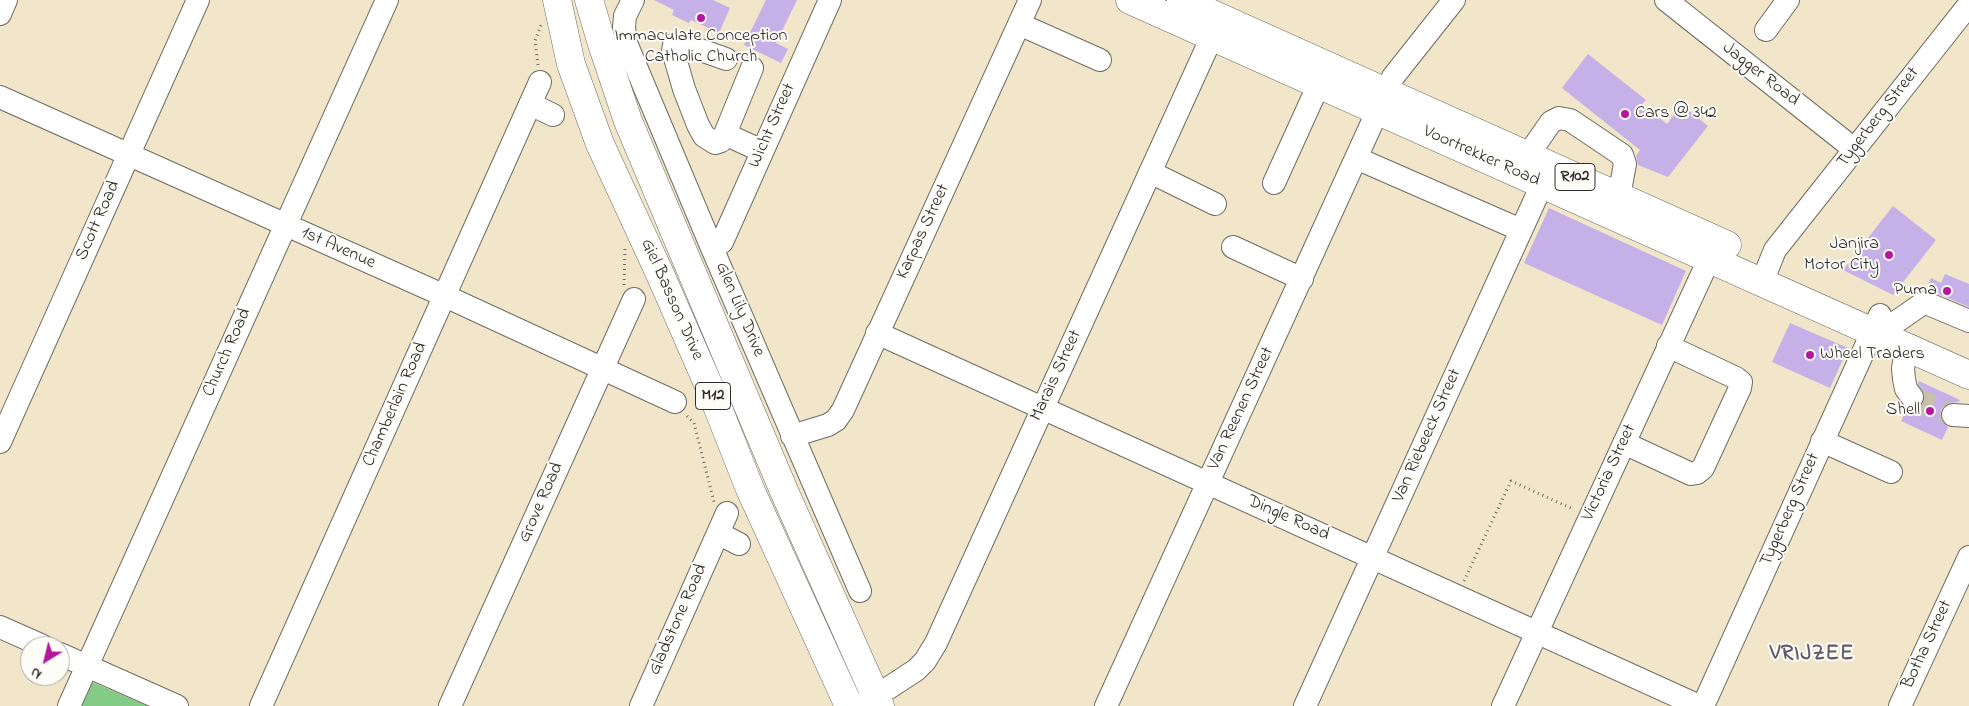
<!DOCTYPE html>
<style>
body{margin:0}
#map{position:relative;width:1969px;height:706px;overflow:hidden;background:#f1e5ca;font-family:"Indie Flower",sans-serif}
canvas{display:block}
.north{position:absolute;left:20px;top:636px;width:50px;height:50px;box-sizing:border-box;background:#fdfcf7;border:1px solid #a9a8a5;border-radius:50%;rotate:216deg;font-size:14px;font-weight:700;line-height:20px;text-align:center;color:#2b2b2b}
.north::after{content:'';display:block;margin:auto;width:18px;height:22px;background:#b5179e;clip-path:polygon(50% 0,100% 100%,50% 72%,0 100%)}
</style>
<div id="map">
<canvas width="1969" height="706"></canvas>
<div class="north">N</div>
</div>
<script>
const g = document.querySelector('canvas').getContext('2d');
g.lineJoin = 'round';
function paint(path, color) { g.fillStyle = color; g.fill(path, 'evenodd'); }
const toPath = rows => new Path2D(rows.map(r => 'M' + r).join(''));
function strokePath(path, color, width, dash) { g.strokeStyle = color; g.lineWidth = width; g.lineCap = dash ? 'butt' : 'round'; g.setLineDash(dash || []); g.stroke(path); }
function label(font, color, halo, rows, align = 'center') {
  g.font = font + ' "Indie Flower",sans-serif'; g.lineWidth = 4; g.setLineDash([]); g.textBaseline = 'middle'; g.strokeStyle = halo; g.fillStyle = color; for (const [text, x, y, turn = 0] of rows) {
    g.save(); g.translate(x, y); g.rotate((+turn || 0) * Math.PI / 180); g.textAlign = isNaN(turn) ? turn : align; if (halo) g.strokeText(text, 0, 0); g.fillText(text, 0, 0); g.restore();
  }
}
paint(toPath([
 [92,682,148,706,81,706]
]), '#84cb87');
paint(toPath([
 [654,0,713,0,730,8,719,33,691,20,689,23,672,15,674,10],
 [766,0,797,0,776,43,788,49,781,63,744,45],
 [1588,54,1646,100,1642,104,1667,124,1682,105,1708,126,1668,177,1638,165,1636,156,1640,150,1562,88],
 [1893,206,1936,240,1893,295,1843,270],
 [1549,208,1686,271,1662,325,1524,263],
 [1945,274,1969,284,1969,307,1931,291,1926,290,1931,278,1941,283],
 [1790,323,1848,348,1830,388,1772,362],
 [1919,381,1960,400,1959,402,1948,403,1942,408,1940,415,1941,420,1948,427,1942,440,1901,421,1907,409,1914,410,1920,407,1924,403,1925,395,1918,384]
]), '#c5b1e7');
strokePath(toPath([
 [1912,397,1953,415]
]), '#c9c0aa', 22, [22, 11]);
const minor = toPath([
 [633,0,625,16,624,27,626,43,712,248,860,591],
 [1666,0,1854,149],
 [0,14,6,0],
 [1019,24,1100,60],
 [1766,30,1788,0],
 [726,59,678,42,674,45,673,51,684,89,698,125,704,136,715,143,721,141,725,134,752,68],
 [0,97,445,296,675,402],
 [530,104,553,115],
 [725,134,762,151],
 [1528,155,1551,122,1559,118,1570,120,1622,155,1625,164,1619,196],
 [1356,158,1521,230],
 [1150,172,1215,204],
 [1274,183,1319,84],
 [1233,247,1302,279],
 [712,248,722,242,830,0],
 [1762,282,1775,250,1967,7],
 [1896,322,1922,304,1926,303,1969,321],
 [877,333,1699,706],
 [1907,347,1903,368,1904,379,1906,389,1912,397],
 [1953,415,1969,416],
 [792,436,828,425,836,420,843,410,1030,0],
 [1822,441,1891,472],
 [0,442,198,0],
 [1624,443,1691,474,1697,473,1703,468,1740,388,1741,382,1736,378,1668,346],
 [718,533,739,544],
 [0,627,43,646],
 [60,654,177,706],
 [69,706,387,0],
 [261,706,540,82],
 [450,706,634,299],
 [641,706,727,513],
 [861,706,916,670,925,661,936,643,1219,21],
 [1106,706,1393,77,1454,0],
 [1305,706,1549,169],
 [1503,706,1716,244],
 [1703,706,1880,315],
 [1900,706,1969,557]
]);
const major = toPath([
 [557,0,571,64,600,144,660,274,712,393,750,489,849,706],
 [589,0,602,44,628,121,784,491,880,706],
 [1130,0,1969,375],
 [1181,0,1727,245]
]);
strokePath(minor, '#706c63', 24);
strokePath(major, '#706c63', 29);
strokePath(toPath([
 [538,65,535,41,541,25],
 [624,285,625,249],
 [687,416,694,423,714,502],
 [1464,581,1511,481,1573,509]
]), '#706c63', 3, [1, 4]);
strokePath(minor, '#fff', 22);
strokePath(major, '#fff', 28);
for (const [x, y, r, color] of [
 [701,18,5,"#b5179e"],
 [1625,114,5,"#b5179e"],
 [1889,255,5,"#b5179e"],
 [1947,291,5,"#b5179e"],
 [1810,355,5,"#b5179e"],
 [1930,411,5,"#b5179e"]
]) { const dot = new Path2D(); dot.arc(x, y, r, 0, 2 * Math.PI); g.fillStyle = color; g.fill(dot); strokePath(dot, '#fdfcf7', 2); }
for (const [x, y, w] of [
 [1575,177,40],
 [713,396,35]
]) { const box = new Path2D(); box.roundRect(x - w / 2, y - 13.5, w, 27, 4); g.fillStyle = '#fdfcf7'; g.fill(box); strokePath(box, '#2b2b2b', 1); }
label('bold 16px', '#2b2b2b', null, [
 ["R102",1575,177],
 ["M12",713,396]
]);
label('18px', '#2b2b2b', '#fdfcf7', [
 ["Immaculate Conception",701,37,"center"],
 ["Catholic Church",701,58,"center"],
 ["Cars @ 342",1635,114,"left"],
 ["Janjira",1879,245],
 ["Motor City",1879,266],
 ["Puma",1937,291],
 ["Wheel Traders",1820,355,"left"],
 ["Shell",1920,411]
], 'right');
label('18px', '#2b2b2b', '#fdfcf7', [
 ["Jagger Road",1760,75,38],
 ["Tygerberg Street",1879,118,-52],
 ["Wicht Street",773,126,-66],
 ["Voortrekker Road",1481,157,24],
 ["Scott Road",99,221,-66],
 ["Karpas Street",924,232,-65],
 ["1st Avenue",338,249,24],
 ["Giel Basson Drive",671,300,66],
 ["Glen Lily Drive",739,310,67],
 ["Church Road",228,353,-66],
 ["Marais Street",1057,376,-65],
 ["Chamberlain Road",396,405,-66],
 ["Van Reenen Street",1242,409,-65],
 ["Van Riebeeck Street",1428,436,-66],
 ["Victoria Street",1610,473,-65],
 ["Grove Road",542,503,-66],
 ["Tygerberg Street",1791,510,-66],
 ["Dingle Road",1288,519,24],
 ["Gladstone Road",679,620,-66],
 ["Botha Street",1928,645,-65]
]);
g.letterSpacing = '1px';
label('bold 22px', '#615a6d', '#fdfcf7', [
 ["VRIJZEE",1812,655]
]);
g.letterSpacing = '0px';
</script>
